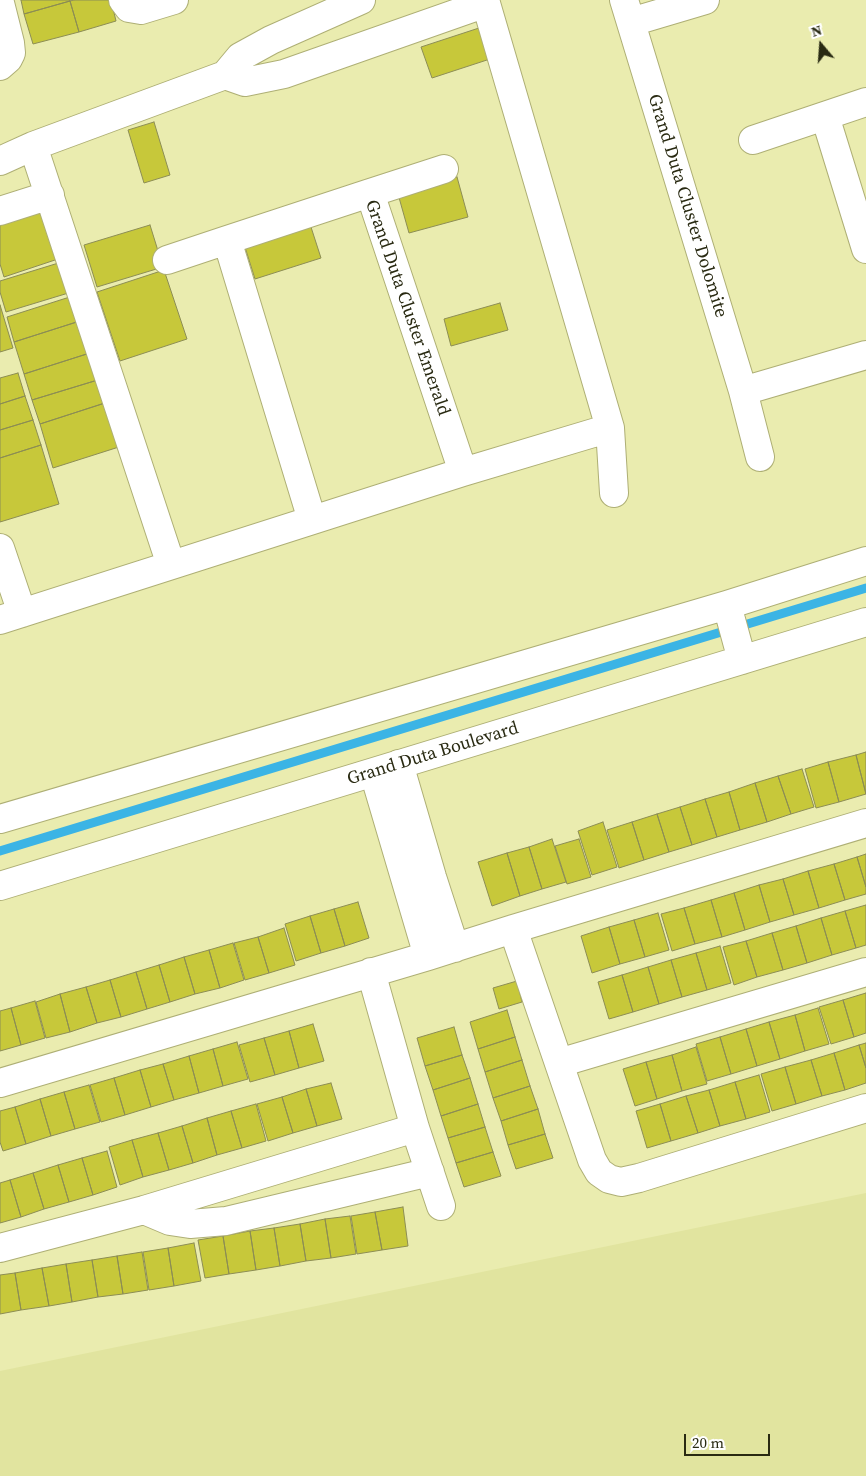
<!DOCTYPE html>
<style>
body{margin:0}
#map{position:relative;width:866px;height:1476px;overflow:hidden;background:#eaecaf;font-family:"Source Serif 4",serif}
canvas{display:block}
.north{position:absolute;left:796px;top:20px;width:50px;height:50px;-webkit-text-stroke:4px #fff;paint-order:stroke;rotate:342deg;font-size:14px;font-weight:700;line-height:20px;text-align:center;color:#292a12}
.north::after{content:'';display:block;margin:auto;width:18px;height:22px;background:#292a12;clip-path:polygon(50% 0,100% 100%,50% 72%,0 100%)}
.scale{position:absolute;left:684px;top:1434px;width:86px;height:22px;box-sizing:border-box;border:2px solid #292a12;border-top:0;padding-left:6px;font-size:15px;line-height:18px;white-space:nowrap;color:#292a12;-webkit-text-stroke:4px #fff;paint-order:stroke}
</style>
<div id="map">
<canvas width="866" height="1476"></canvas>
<div class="north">N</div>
<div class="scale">20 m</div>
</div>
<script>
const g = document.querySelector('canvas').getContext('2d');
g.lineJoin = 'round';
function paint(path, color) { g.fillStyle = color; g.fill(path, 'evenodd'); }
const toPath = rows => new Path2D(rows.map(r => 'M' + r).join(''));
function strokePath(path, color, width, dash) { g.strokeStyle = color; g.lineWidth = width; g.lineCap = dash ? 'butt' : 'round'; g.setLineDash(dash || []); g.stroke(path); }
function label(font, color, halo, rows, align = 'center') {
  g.font = font + ' "Source Serif 4",serif'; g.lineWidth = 5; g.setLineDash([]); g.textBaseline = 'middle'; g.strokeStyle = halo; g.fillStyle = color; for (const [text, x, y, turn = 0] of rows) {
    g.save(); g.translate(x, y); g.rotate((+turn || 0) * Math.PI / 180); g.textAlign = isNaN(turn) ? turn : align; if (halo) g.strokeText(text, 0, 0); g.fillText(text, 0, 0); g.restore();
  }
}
paint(toPath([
 [866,1193,866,1476,0,1476,0,1371]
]), '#e1e49f');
strokePath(toPath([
 [0,851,866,588]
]), '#3bb4e5', 9);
const building = toPath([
 [21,0,70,0,70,1,24,14,21,0],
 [74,0,111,0,116,21,79,32,70,1,74,0],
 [70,1,79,32,33,44,24,14,70,1],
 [479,28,490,59,432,78,421,47,479,28],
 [154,122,170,175,144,183,128,130,154,122],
 [457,177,468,217,409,233,398,194,457,177],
 [45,207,61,258,4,277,0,264,0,221,45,207],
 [310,224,321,258,255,279,244,244,310,224],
 [150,225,163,267,97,287,84,245,150,225],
 [65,261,75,291,6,312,0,292,0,281,65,261],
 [164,270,187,339,120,361,97,292,164,270],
 [76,295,83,320,14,342,7,317,76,295],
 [500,303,508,330,451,346,444,319,500,303],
 [0,305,13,348,0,352,0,305],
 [83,320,93,352,24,374,14,342,83,320],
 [93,352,101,379,32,400,24,374,93,352],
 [18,373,25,396,0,404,0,378,18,373],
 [101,379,108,402,40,424,32,400,101,379],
 [25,396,33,420,0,430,0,404,25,396],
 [108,402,122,446,53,468,40,424,108,402],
 [33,420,41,445,0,458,0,430,33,420],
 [41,445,59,504,0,522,0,458,41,445],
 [866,752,866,794,856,755,866,752],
 [856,755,866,794,839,802,828,762,856,755],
 [828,762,839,802,816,808,805,769,828,762],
 [802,769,814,807,791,814,778,776,802,769],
 [778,776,791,814,767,822,755,783,778,776],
 [755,783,767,822,740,830,729,792,755,783],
 [729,792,740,830,717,837,705,799,729,792],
 [705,799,717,837,692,845,680,807,705,799],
 [680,807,692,845,669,852,657,814,680,807],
 [657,814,669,852,644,860,632,822,657,814],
 [603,822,617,867,592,875,578,831,603,822],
 [632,822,644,860,619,868,607,830,632,822],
 [552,839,566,882,542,889,529,847,552,839],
 [579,839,591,877,567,884,555,846,579,839],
 [529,847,542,889,520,896,507,853,529,847],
 [507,853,520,896,492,906,478,862,507,853],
 [866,854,866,887,857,857,866,854],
 [857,857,866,887,866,894,845,900,834,864,857,857],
 [834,864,845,900,819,908,808,871,834,864],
 [808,871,819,908,794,915,783,879,808,871],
 [783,879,794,915,770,922,759,885,783,879],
 [759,885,770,922,745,930,734,893,759,885],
 [734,893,745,930,722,937,711,900,734,893],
 [711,900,722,937,695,944,684,908,711,900],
 [358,902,369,938,345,946,334,909,358,902],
 [866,905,866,945,856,948,845,911,866,905],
 [684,908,695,944,672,951,661,914,684,908],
 [334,909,345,946,321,953,310,916,334,909],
 [845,911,856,948,832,955,821,918,845,911],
 [658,913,669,950,645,957,634,920,658,913],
 [310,916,321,953,296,961,285,924,310,916],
 [821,918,832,955,807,963,796,926,821,918],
 [634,920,645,957,620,964,609,927,634,920],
 [796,926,807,963,783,970,772,933,796,926],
 [609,927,620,964,592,973,581,936,609,927],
 [284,928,295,965,269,973,258,937,284,928],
 [772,933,783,970,757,977,746,941,772,933],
 [258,937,269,973,245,980,234,943,258,937],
 [746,941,757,977,734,985,723,947,746,941],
 [233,943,244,980,220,988,209,950,233,943],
 [720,946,731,983,707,990,696,953,720,946],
 [209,950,220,988,195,994,184,957,209,950],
 [696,953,707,990,682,997,671,960,696,953],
 [184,957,195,994,170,1002,159,965,184,957],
 [671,960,682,997,659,1004,648,967,671,960],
 [159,965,170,1002,147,1009,136,972,159,965],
 [648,967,659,1004,633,1012,622,975,648,967],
 [136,972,147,1009,121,1017,110,980,136,972],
 [622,975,633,1012,609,1019,598,982,622,975],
 [110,980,121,1017,97,1023,86,987,110,980],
 [517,981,522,1002,499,1009,493,988,517,981],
 [86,987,97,1023,70,1032,60,994,86,987],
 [866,993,866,1033,854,1037,843,1000,866,993],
 [60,994,70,1032,46,1038,36,1002,60,994],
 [843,1000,854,1037,831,1044,819,1007,843,1000],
 [35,1001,45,1038,21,1045,11,1008,35,1001],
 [11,1008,21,1045,0,1051,0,1011,11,1008],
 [818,1008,829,1044,805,1051,795,1015,818,1008],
 [507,1010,515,1037,478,1049,470,1022,507,1010],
 [795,1015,805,1051,780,1059,769,1022,795,1015],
 [769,1022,780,1059,757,1066,746,1029,769,1022],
 [313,1024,324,1061,299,1068,289,1031,313,1024],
 [454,1027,462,1055,425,1066,417,1038,454,1027],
 [746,1029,757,1066,731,1074,720,1037,746,1029],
 [289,1031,299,1068,275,1075,264,1038,289,1031],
 [515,1037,522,1060,485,1072,478,1049,515,1037],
 [720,1037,731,1074,707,1081,696,1044,720,1037],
 [264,1038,275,1075,250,1082,239,1045,264,1038],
 [237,1042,248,1079,223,1086,213,1049,237,1042],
 [866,1043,866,1068,859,1045,866,1043],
 [859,1045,866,1068,866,1083,845,1090,834,1053,859,1045],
 [696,1047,707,1084,682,1091,672,1055,696,1047],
 [213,1049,223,1086,199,1093,189,1056,213,1049],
 [834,1053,845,1090,822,1096,811,1060,834,1053],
 [462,1055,470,1078,433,1090,425,1066,462,1055],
 [672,1055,682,1091,657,1099,646,1062,672,1055],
 [189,1056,199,1093,174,1100,163,1064,189,1056],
 [522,1060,530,1086,493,1098,485,1072,522,1060],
 [811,1060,822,1096,796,1104,785,1067,811,1060],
 [646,1062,657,1099,635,1106,623,1069,646,1062],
 [163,1064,174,1100,151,1107,140,1070,163,1064],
 [785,1067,796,1104,772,1111,761,1074,785,1067],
 [140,1070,151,1107,125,1115,114,1078,140,1070],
 [759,1075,770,1112,746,1119,735,1082,759,1075],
 [114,1078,125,1115,101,1122,90,1085,114,1078],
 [470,1078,478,1104,441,1116,433,1090,470,1078],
 [735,1082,746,1119,720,1126,709,1090,735,1082],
 [331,1083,342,1119,317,1126,306,1089,331,1083],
 [89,1085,100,1122,75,1129,64,1092,89,1085],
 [530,1086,538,1109,501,1121,493,1098,530,1086],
 [306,1089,317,1126,293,1133,282,1097,306,1089],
 [709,1090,720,1126,698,1133,686,1096,709,1090],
 [64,1092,75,1129,51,1136,40,1099,64,1092],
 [686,1096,698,1133,671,1141,660,1104,686,1096],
 [282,1097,293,1133,268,1141,257,1104,282,1097],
 [40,1099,51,1136,26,1144,15,1107,40,1099],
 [256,1104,266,1141,242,1148,231,1111,256,1104],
 [478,1104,485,1127,448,1138,441,1116,478,1104],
 [660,1104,671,1141,647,1148,636,1111,660,1104],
 [15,1107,26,1144,3,1151,0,1142,0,1111,15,1107],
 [538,1109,545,1134,508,1145,501,1121,538,1109],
 [231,1111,242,1148,217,1155,207,1118,231,1111],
 [207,1118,217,1155,193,1163,182,1126,207,1118],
 [182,1126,193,1163,169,1170,158,1133,182,1126],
 [485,1127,493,1152,456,1163,448,1138,485,1127],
 [158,1133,169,1170,143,1177,132,1140,158,1133],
 [545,1134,553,1158,516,1169,508,1145,545,1134],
 [132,1140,143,1177,120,1185,109,1147,132,1140],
 [107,1151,117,1187,93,1195,82,1158,107,1151],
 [493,1152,501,1176,464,1187,456,1163,493,1152],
 [82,1158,93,1195,69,1202,58,1165,82,1158],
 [58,1165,69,1202,44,1209,33,1173,58,1165],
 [33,1173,44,1209,21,1217,10,1180,33,1173],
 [10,1180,21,1217,0,1223,0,1183,10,1180],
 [403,1207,408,1246,382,1250,375,1212,403,1207],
 [375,1212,382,1250,357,1254,351,1216,375,1212],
 [350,1216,356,1254,331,1258,325,1219,350,1216],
 [325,1219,331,1258,306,1261,300,1224,325,1219],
 [300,1224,306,1261,280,1266,274,1228,300,1224],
 [274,1228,280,1266,256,1270,250,1231,274,1228],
 [250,1231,256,1270,229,1274,223,1236,250,1231],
 [223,1236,229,1274,205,1278,198,1240,223,1236],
 [194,1243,201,1281,174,1286,168,1248,194,1243],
 [168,1248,174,1286,149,1290,143,1252,168,1248],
 [142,1252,148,1290,123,1294,117,1256,142,1252],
 [117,1256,123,1294,98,1297,92,1260,117,1256],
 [92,1260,98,1297,72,1302,66,1264,92,1260],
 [66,1264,72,1302,49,1306,42,1268,66,1264],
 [42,1268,49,1306,21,1310,15,1273,42,1268],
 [15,1273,21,1310,0,1314,0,1275,15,1273]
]);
paint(building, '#c7c83a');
strokePath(building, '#8c8d54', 1);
const street = toPath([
 [123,0,129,8,141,10,174,0],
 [624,0,743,391,760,457],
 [0,3,10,43,11,53,8,59,0,66],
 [631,22,705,0],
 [225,75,245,82,284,74,486,3],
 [825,116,866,249],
 [753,140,866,102],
 [33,146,171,565],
 [0,161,33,146,225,75,240,57,271,40,361,0],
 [370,193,444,169],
 [0,211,50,195],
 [167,260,227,240],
 [743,391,866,355],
 [610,428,614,493],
 [312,520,227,240,370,193,463,472],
 [0,548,22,613],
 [0,620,463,472,610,428,485,0],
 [399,764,432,877,455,948],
 [374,773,428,956],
 [513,929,592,1160,599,1172,609,1179,621,1182,639,1178,866,1108],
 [371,972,415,1128,441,1206],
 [559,1063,866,972],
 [0,1083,428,956,513,929,866,823],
 [144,1210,170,1221,190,1224,226,1221,430,1172],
 [0,1248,144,1210,415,1128]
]);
const secondary = toPath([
 [727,605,742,660],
 [0,819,727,605,866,561],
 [0,886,866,622]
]);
strokePath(street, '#aeaf75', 30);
strokePath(secondary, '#aeaf75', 30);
strokePath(street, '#fff', 28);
strokePath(secondary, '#fff', 28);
label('18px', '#292a12', '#fff', [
 ["Grand Duta Cluster Dolomite",687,206,73],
 ["Grand Duta Cluster Emerald",407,308,71],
 ["Grand Duta Boulevard",433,754,-17]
]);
</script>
